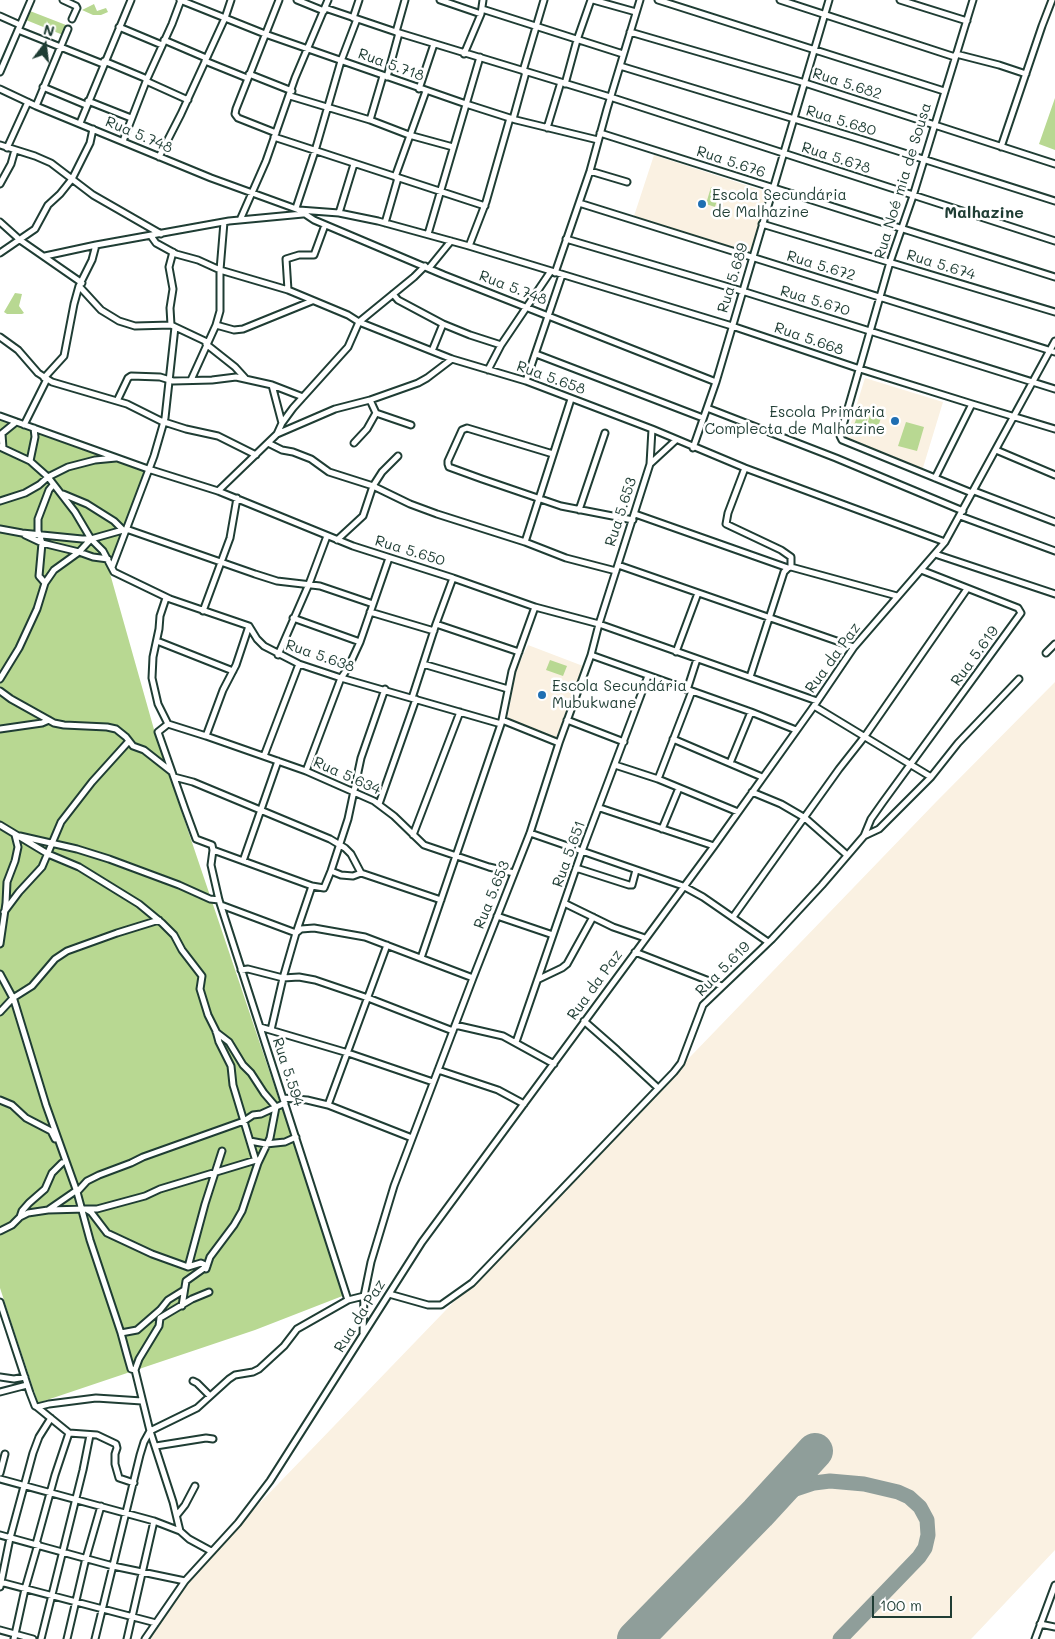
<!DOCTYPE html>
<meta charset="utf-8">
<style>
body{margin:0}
#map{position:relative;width:1055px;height:1639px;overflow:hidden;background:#fff;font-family:Mali,sans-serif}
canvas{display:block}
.north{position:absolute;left:20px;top:20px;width:50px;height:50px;-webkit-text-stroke:4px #fff;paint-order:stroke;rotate:15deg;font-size:14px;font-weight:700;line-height:20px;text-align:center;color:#1f3d34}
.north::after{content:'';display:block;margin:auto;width:18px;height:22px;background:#1f3d34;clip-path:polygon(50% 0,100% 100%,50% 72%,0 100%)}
.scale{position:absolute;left:872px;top:1596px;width:80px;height:22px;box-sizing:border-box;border:2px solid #1f3d34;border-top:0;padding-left:6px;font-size:15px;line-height:18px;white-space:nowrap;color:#1f3d34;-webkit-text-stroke:4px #fff;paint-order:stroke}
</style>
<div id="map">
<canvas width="1055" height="1639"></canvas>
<div class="north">N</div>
<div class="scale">100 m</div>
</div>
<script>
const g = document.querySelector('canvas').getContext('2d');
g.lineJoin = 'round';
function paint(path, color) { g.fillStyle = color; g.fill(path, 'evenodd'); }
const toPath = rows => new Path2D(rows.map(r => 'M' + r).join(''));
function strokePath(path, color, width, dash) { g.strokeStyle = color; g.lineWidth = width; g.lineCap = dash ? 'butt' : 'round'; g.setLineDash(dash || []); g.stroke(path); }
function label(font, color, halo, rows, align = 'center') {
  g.font = font + ' Mali,sans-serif'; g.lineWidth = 5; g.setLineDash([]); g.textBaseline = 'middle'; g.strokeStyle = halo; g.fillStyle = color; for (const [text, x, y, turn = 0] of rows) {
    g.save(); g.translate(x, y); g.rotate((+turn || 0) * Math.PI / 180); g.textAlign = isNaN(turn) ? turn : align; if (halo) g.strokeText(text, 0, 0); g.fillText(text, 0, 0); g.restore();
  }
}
paint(toPath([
 [654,155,770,193,751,255,634,216],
 [865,378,943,402,922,471,846,439],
 [528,645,583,666,555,741,507,721,516,670],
 [1055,682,1055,1550,973,1637,971,1639,145,1639,197,1568,936,802]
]), '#faf1e2');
paint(toPath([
 [94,4,97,11,106,8,108,12,101,15,93,15,82,10],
 [30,11,66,25,63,35,26,20],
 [1055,98,1055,150,1039,144],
 [711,187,720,190,715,207,706,204],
 [15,293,22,294,19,306,24,313,22,314,7,314,4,312],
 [859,411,869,414,863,432,853,428],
 [870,415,881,418,875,435,865,432],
 [0,418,149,473,109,570,155,733,345,1295,255,1330,38,1403,0,1288],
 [906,422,924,427,917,451,898,446],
 [550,660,567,666,563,676,546,670]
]), '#b8d892');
strokePath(toPath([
 [758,1513,787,1492,814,1483,830,1481,864,1484,898,1492,909,1497,920,1507,927,1520,928,1535,925,1548,919,1557,840,1639]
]), '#8f9e9a', 15);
strokePath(toPath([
 [635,1639,758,1513,815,1451]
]), '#8f9e9a', 36);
const street = toPath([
 [63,0,76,6,77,8,72,19],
 [180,0,265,34,466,104,516,120,598,140],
 [297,0,324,11],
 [440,0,481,14],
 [593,0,636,12],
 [658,0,944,91],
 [780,0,955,57],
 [900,0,967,21],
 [325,8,396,32,610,97,1055,241],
 [482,9,623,54],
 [0,16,20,25],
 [353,18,359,0],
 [119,27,162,45],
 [18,30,103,64],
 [396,32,405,0],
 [630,32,805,83,1055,164],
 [164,40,206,58],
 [464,54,481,14,483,0],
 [956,54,999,65,1026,74],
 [104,61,147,79],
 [205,61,247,78],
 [620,66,860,139,1055,201],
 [523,71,544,0],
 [0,72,31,0],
 [249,74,292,91],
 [387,77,399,33],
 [146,81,188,100],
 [565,84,577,40,591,0],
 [43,87,86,105],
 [0,89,36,106,211,178,299,210,339,213,378,221,469,246,732,326,860,369,972,404,1055,429],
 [419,89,434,44],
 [290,96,370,120,409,135,453,147],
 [88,101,131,118],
 [36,106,68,29],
 [513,119,526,72],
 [370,120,383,76],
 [80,123,131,0],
 [547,128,561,82],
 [276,133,238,118,235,114,236,109,279,0],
 [600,133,1055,277],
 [274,137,485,206],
 [123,141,147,79,172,24,181,0],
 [0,145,35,156,51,163,93,195,161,234],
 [1001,147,1042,26,1052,0],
 [7,148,28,102],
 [159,157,181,114,225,18,231,0],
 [590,171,627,182],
 [395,177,426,91],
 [0,184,11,164,15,150],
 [579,203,1055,352],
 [296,208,315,151,341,61,357,19],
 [299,210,314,220,444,275,716,382],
 [339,213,354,164],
 [240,220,266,161,295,78,328,0],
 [0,222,20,240,82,283],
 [385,223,398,178],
 [762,224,1055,312],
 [428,234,480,57],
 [151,236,156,243,176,254,198,260,220,270,288,290,348,315,359,322,452,359,526,381,652,429,745,468,945,542],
 [566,239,742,291,1055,389],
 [469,246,486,202,510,118],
 [0,253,35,229,48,205,60,194,72,179,90,143,93,129],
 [45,256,96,245,229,221,303,214],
 [429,268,451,241],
 [555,273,590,171,607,109,640,0],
 [79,286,101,310,119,321,135,326,171,325,207,342],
 [288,290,286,259,299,255,314,255,325,225],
 [393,294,398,300,443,324,470,335,501,345],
 [171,325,170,308,173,289,169,267,173,252],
 [216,325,234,330,243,329,312,301],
 [0,337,18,350,38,373,52,382,127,404,161,421,186,429,218,436,256,455],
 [206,344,235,367,245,378],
 [432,351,443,324],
 [536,354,703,418],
 [488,370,501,345,551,271],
 [44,378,64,356,74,304,79,286,92,260,96,245],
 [191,380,216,325,220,311,220,270,224,222],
 [526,381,562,275],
 [272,385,282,423],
 [370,400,376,413,411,425],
 [117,401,128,378,131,376,160,377,173,381,212,380,236,377,272,385,303,397],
 [707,408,836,458,963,511],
 [0,416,148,469,218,491,353,546,453,578,535,607,599,624,817,701],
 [24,425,47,379],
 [2,434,3,448],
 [277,434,335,409,370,400,418,383,427,378,452,359],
 [0,435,16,422],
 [268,443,282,450,293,452,311,459,329,472,373,486,410,504,437,514,525,542,566,558,616,571],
 [354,443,367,429,376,413],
 [0,447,30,461,48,477,75,512,91,539,103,551,114,572,170,599,249,626,257,639,264,646,299,664,341,678,501,724,502,720],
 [693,448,716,382,829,0],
 [996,450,1055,475],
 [553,454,467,428,462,430,448,461,448,464,449,467,482,479,561,506,633,520],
 [30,461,35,437,34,428],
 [650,464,676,440],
 [745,468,728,513,726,524,781,550,791,557,791,567],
 [935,478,972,404],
 [218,491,277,434,282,423,293,408,348,347,359,322,414,277,425,266],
 [974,491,1055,522],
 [972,493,842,440,840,436,890,262,913,196,973,0],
 [63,494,87,504,114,521,123,530],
 [0,501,25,493,39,485,48,477,68,467,95,460,116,458],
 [579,510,605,433],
 [635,514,788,568],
 [960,516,1055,551],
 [0,529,22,533,82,539,91,539,123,530,129,530,255,574,277,581,320,586,373,604],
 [25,535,42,543,79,552,93,557,108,559],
 [337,540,363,516,373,486,382,472,398,456],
 [525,542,571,399],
 [935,554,1055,594],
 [618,565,854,647],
 [112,567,154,456,165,418,175,327],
 [45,583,39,576,42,543,38,531,38,519,49,490,53,485],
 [166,598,160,616,159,629,153,657,152,678,158,704,168,724],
 [203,611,230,538,237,498],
 [370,612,434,631],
 [293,618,360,642],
 [436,624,519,652],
 [157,641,233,671],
 [676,652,698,593],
 [1046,653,1055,644],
 [278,655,309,584,327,536],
 [591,655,751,712,796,730],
 [423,664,508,689],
 [750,677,784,572,788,568,791,567,897,596],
 [0,679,19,648,37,609,45,583,54,570,79,552,91,539],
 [687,690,697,659],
 [0,691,11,699,54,723,64,725,107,727,116,729,126,737,133,746,144,750,172,772],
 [412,698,436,624,453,578],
 [814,706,931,777],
 [502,720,512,671,535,607],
 [502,720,559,743],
 [567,720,624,742],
 [0,729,42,723,49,720],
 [206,736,223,690,236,665,249,626],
 [673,739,762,777],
 [264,756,299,664],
 [730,763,751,712],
 [615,765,658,779,738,812],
 [306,771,341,678,348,668,360,642,389,558],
 [174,777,193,782,330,839,345,848,351,854,361,873],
 [658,779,692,691],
 [752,792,781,804,805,818,847,855],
 [379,804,416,699],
 [600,808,714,846],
 [0,825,48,854,79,867,139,904,162,923,174,935,182,950,202,976,200,989,208,1015,216,1031,219,1042,231,1066,233,1085,255,1158,258,1163],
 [662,829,679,788],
 [530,833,683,886,703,897,768,942],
 [413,835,460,712],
 [20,836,77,849,109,859,179,885,210,899,219,900],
 [864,836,879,829,931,777,958,743,1019,679],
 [213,850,212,845,196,839,185,809,158,732,168,724,206,736,306,771,374,801,394,816,424,845,489,867,514,873],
 [213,850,211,865,219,900,348,1300],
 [213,850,312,886],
 [243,861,278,761],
 [576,868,629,885,632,885,636,870],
 [331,871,341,875,353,876,361,873],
 [361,873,441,900],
 [564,903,613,927,645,938],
 [221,905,296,933,301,929,314,928,365,937,473,978],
 [4,912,19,892,42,867,61,822,92,782,129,741],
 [497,916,553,935],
 [733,917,839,769,865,736,967,589],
 [0,944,6,903,7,882,15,861,18,847,15,835],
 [635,952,722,986],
 [421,958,501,724],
 [241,970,248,969,283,978,299,977,315,980,368,998,453,1031],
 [0,974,14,1000,46,1105,77,1192,90,1240,121,1333,127,1355,131,1369,135,1370],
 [539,979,562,968,567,964,593,917],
 [0,1012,13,998,32,986,55,959,67,951,117,933,159,920],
 [584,1021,617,1050,658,1088],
 [455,1025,503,1036,554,1064],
 [260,1027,348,1053,433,1082],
 [271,1030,283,978,296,933,312,886,324,888,331,871,348,819,361,758,385,689],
 [516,1042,582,851,648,676],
 [438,1070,498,1090,524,1104],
 [283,1098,307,1100,328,1105,412,1138],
 [0,1100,12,1105,26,1118,51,1131,55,1139],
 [328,1105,387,945],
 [250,1141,266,1144,285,1142,296,1137],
 [77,1192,87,1181,99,1175,131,1163,143,1157,244,1121,253,1115,261,1114,285,1103],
 [86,1209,97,1209,145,1196,160,1189,256,1160],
 [48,1210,86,1209,91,1212,107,1233,152,1254,188,1267],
 [20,1217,22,1211,29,1203,45,1189,52,1173,62,1163],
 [0,1231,12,1225,20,1217,28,1213,48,1210,77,1190],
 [207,1266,201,1263,188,1267,205,1204,222,1151],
 [206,1269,210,1257,234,1225,242,1211,258,1163,270,1138,276,1107,264,1093,251,1073,243,1065,229,1042,216,1032],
 [389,1294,428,1305,441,1305,472,1283,674,1072,681,1063,703,1005,772,939,822,885,864,836,871,819,883,802,1021,613,1018,608,921,570],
 [0,1302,30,1393,35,1406,37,1407,49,1404,96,1398,142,1401],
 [182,1306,186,1281,207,1266],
 [121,1333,137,1330,160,1310,168,1300,184,1290],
 [363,1333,364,1296,371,1262,394,1186,473,978,530,833,559,743,591,655,599,624,650,464,652,429],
 [135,1370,150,1431,173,1502,180,1531],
 [135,1370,139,1359,159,1326,160,1318,192,1299,209,1292],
 [0,1377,14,1379,25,1377],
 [193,1381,197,1383,210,1396],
 [0,1392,27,1385],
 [37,1407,69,1433,97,1435,116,1444,117,1448,115,1454,115,1464,119,1478,134,1483],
 [156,1446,206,1438,213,1439],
 [0,1473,5,1454],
 [0,1479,154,1521,180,1531,189,1539,211,1551],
 [177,1515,185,1505,195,1486],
 [0,1535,113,1566,185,1581],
 [36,1544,55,1475,69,1433],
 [0,1582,156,1623],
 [0,1587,10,1538,33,1453,39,1437,51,1418],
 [1040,1624,1055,1627],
 [0,1630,33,1639],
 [14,1639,25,1589,38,1544],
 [41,1639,83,1470,90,1435],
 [67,1639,86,1558,101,1506],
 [95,1639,140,1455,144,1442,150,1431,197,1408,229,1379,235,1375,253,1372,259,1369,284,1346,297,1329,348,1300,364,1296],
 [127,1639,154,1521],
 [145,1639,185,1581,238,1523,270,1481,422,1242,714,846,814,706,854,647,945,542,1055,341],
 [1035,1639,1055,1585]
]);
strokePath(street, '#1f3d34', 9);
strokePath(street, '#fff', 5);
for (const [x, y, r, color] of [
 [702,204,5,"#1f6fb2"],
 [895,421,5,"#1f6fb2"],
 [542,695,5,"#1f6fb2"]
]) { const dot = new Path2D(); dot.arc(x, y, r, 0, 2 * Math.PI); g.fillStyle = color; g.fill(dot); strokePath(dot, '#fff', 2); }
label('15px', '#1f3d34', '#fff', [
 ["Rua 5.718",391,65,20],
 ["Rua 5.682",847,84,18],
 ["Rua 5.680",841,121,17],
 ["Rua 5.748",139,135,23],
 ["Rua 5.678",836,158,18],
 ["Rua 5.676",731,162,18],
 ["Rua Noé mia de Sousa",903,181,-73],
 ["Rua 5.674",941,265,17],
 ["Rua 5.672",821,266,17],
 ["Rua 5.689",733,278,-73],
 ["Rua 5.748",513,288,21],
 ["Rua 5.670",815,301,17],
 ["Rua 5.668",809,339,19],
 ["Rua 5.658",551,378,20],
 ["Rua 5.653",621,512,-72],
 ["Rua 5.650",410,551,17],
 ["Rua 5.638",320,656,19],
 ["Rua 5.619",975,656,-54],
 ["Rua da Paz",833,658,-54],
 ["Rua 5.634",347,776,24],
 ["Rua 5.651",569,854,-70],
 ["Rua 5.653",492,895,-68],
 ["Rua 5.619",723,969,-45],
 ["Rua da Paz",595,985,-54],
 ["Rua 5.594",288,1072,72],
 ["Rua da Paz",360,1316,-58]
]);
label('15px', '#1f3d34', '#fff', [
 ["Escola Secundária",712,195],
 ["de Malhazine",712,212],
 ["Escola Primária",885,412,"right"],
 ["Complecta de Malhazine",885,429,"right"],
 ["Escola Secundária",552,686],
 ["Mubukwane",552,703]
], 'left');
label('bold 16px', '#1f3d34', '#fff', [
 ["Malhazine",984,213]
]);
</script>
